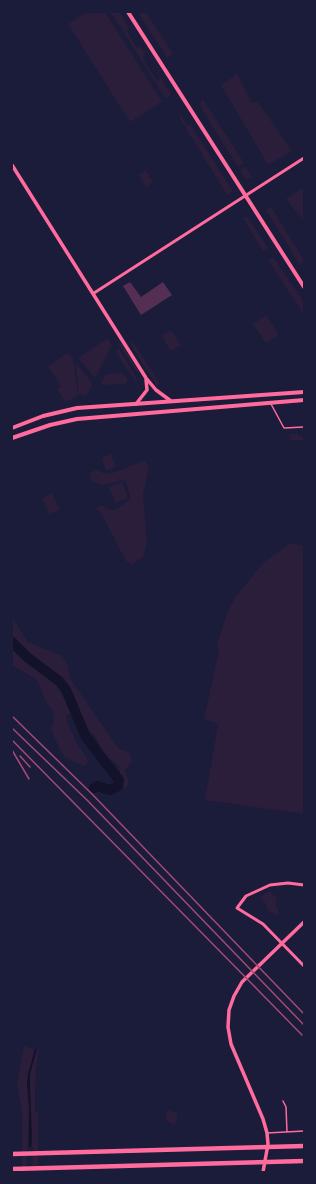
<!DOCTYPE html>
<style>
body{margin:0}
#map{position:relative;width:316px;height:1184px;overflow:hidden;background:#1b1b3a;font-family:Inter,sans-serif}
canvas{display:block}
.frame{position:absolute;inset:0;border:13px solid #1b1b3a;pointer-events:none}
</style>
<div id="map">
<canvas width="316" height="1184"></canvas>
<div class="frame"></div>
</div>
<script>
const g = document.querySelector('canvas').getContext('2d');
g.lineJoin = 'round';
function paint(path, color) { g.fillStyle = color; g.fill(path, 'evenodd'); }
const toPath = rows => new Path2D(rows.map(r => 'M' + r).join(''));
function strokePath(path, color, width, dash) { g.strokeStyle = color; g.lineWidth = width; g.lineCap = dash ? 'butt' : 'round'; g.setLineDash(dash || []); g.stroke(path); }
paint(toPath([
 [87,12,105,12,162,102,130,122,68,24],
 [111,12,119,12,128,27,127,31,137,48,141,47,145,53,143,59,157,81,161,78,170,92,170,96,166,99],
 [141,12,146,12,173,54,167,58,139,14],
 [237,74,252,103,258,102,292,151,268,165,221,85],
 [203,99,244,163,238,167,201,108,200,103],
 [181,116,187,126,190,124,233,191,227,195,179,117],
 [245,166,252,177,246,180,240,170],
 [146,170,153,182,146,187,139,175],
 [304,187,304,221,286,199],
 [271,207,304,260,304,262,300,265,266,210],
 [247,216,268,248,263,251,243,218],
 [273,257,304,302,304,315,268,260],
 [266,315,279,335,266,343,253,324],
 [171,330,181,345,171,351,162,336],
 [108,338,112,345,95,378,78,358],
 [132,340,160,384,157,386,131,345],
 [121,343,139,371,137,372,119,345],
 [118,347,137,379,136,382,116,353],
 [67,353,73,359,78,395,71,400,65,401,57,389,61,386,48,366],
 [75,362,93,384,86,396,79,395],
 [121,372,128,379,126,384,102,385,101,382,105,375],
 [289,434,298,434,298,436,304,436,304,440,291,440],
 [111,454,116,467,106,471,102,458],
 [143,461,146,461,149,467,143,494,147,542,143,557,132,565,126,561,101,513,96,508,102,505,107,509,114,510,128,501,131,499,126,482,123,480,102,485,92,481,89,475,91,472,97,470,103,473,110,474],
 [122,482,128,498,115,503,109,487],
 [52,493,60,510,49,514,42,498],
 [290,543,304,546,304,814,205,800,218,724,204,719,219,650,217,644,228,611,236,596,264,562],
 [12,617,28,642,62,656,68,665,70,678,118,748,130,753,132,762,125,770,129,783,125,789,121,783,119,766,103,753,94,734,87,731,81,715,78,712,69,714,66,716,67,721,77,744,85,754,88,762,85,766,77,763,65,757,60,750,51,729,54,720,53,711,45,700,37,680,12,665],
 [267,892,271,892,276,898,276,905,279,913,276,916,268,910,265,903,260,897],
 [24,1046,39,1051,36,1067,35,1093,35,1112,38,1112,38,1172,22,1172,22,1113,17,1085],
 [167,1110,178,1113,175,1125,165,1120]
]), '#2a1e3b');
paint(toPath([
 [35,1049,37,1049,30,1074,30,1085,32,1137,30,1172,28,1172,29,1107,27,1085,28,1074]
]), '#12122b');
paint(toPath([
 [27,1147,33,1147,32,1172,26,1172]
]), '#1b1b3a');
strokePath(toPath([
 [12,642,27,657,59,681,66,690,86,737,119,780,118,786,110,790,97,786,94,788]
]), '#12122b', 10);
paint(toPath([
 [130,282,141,297,163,282,172,295,141,315,123,286]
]), '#542f53');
strokePath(toPath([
 [271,404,284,428,304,427],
 [283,1101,286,1107,287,1132],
 [267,1133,304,1131]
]), '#ff6b9d', 1.5);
strokePath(toPath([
 [94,293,304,158],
 [304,885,288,883,270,885,246,896,237,908,263,924,304,966]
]), '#ff6b9d', 3);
strokePath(toPath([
 [12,165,146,378,156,390,171,401],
 [136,404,147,390,146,379],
 [263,1172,268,1144,267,1133,263,1119,231,1044,228,1027,229,1010,234,996,242,982,304,922]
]), '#ff6b9d', 3.5);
strokePath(toPath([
 [128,12,304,287],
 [12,428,43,416,77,408,304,392],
 [12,438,50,425,77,419,304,400]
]), '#ff6b9d', 4);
strokePath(toPath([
 [12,1154,304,1146],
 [12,1169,304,1161]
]), '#ff6b9d', 4.5);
strokePath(toPath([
 [12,716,92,794,304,1014],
 [12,728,87,800,304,1025],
 [12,740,257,989],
 [12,750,29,779],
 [20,756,30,767],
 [253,985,302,1035]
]), '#a44b75', 1.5);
</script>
